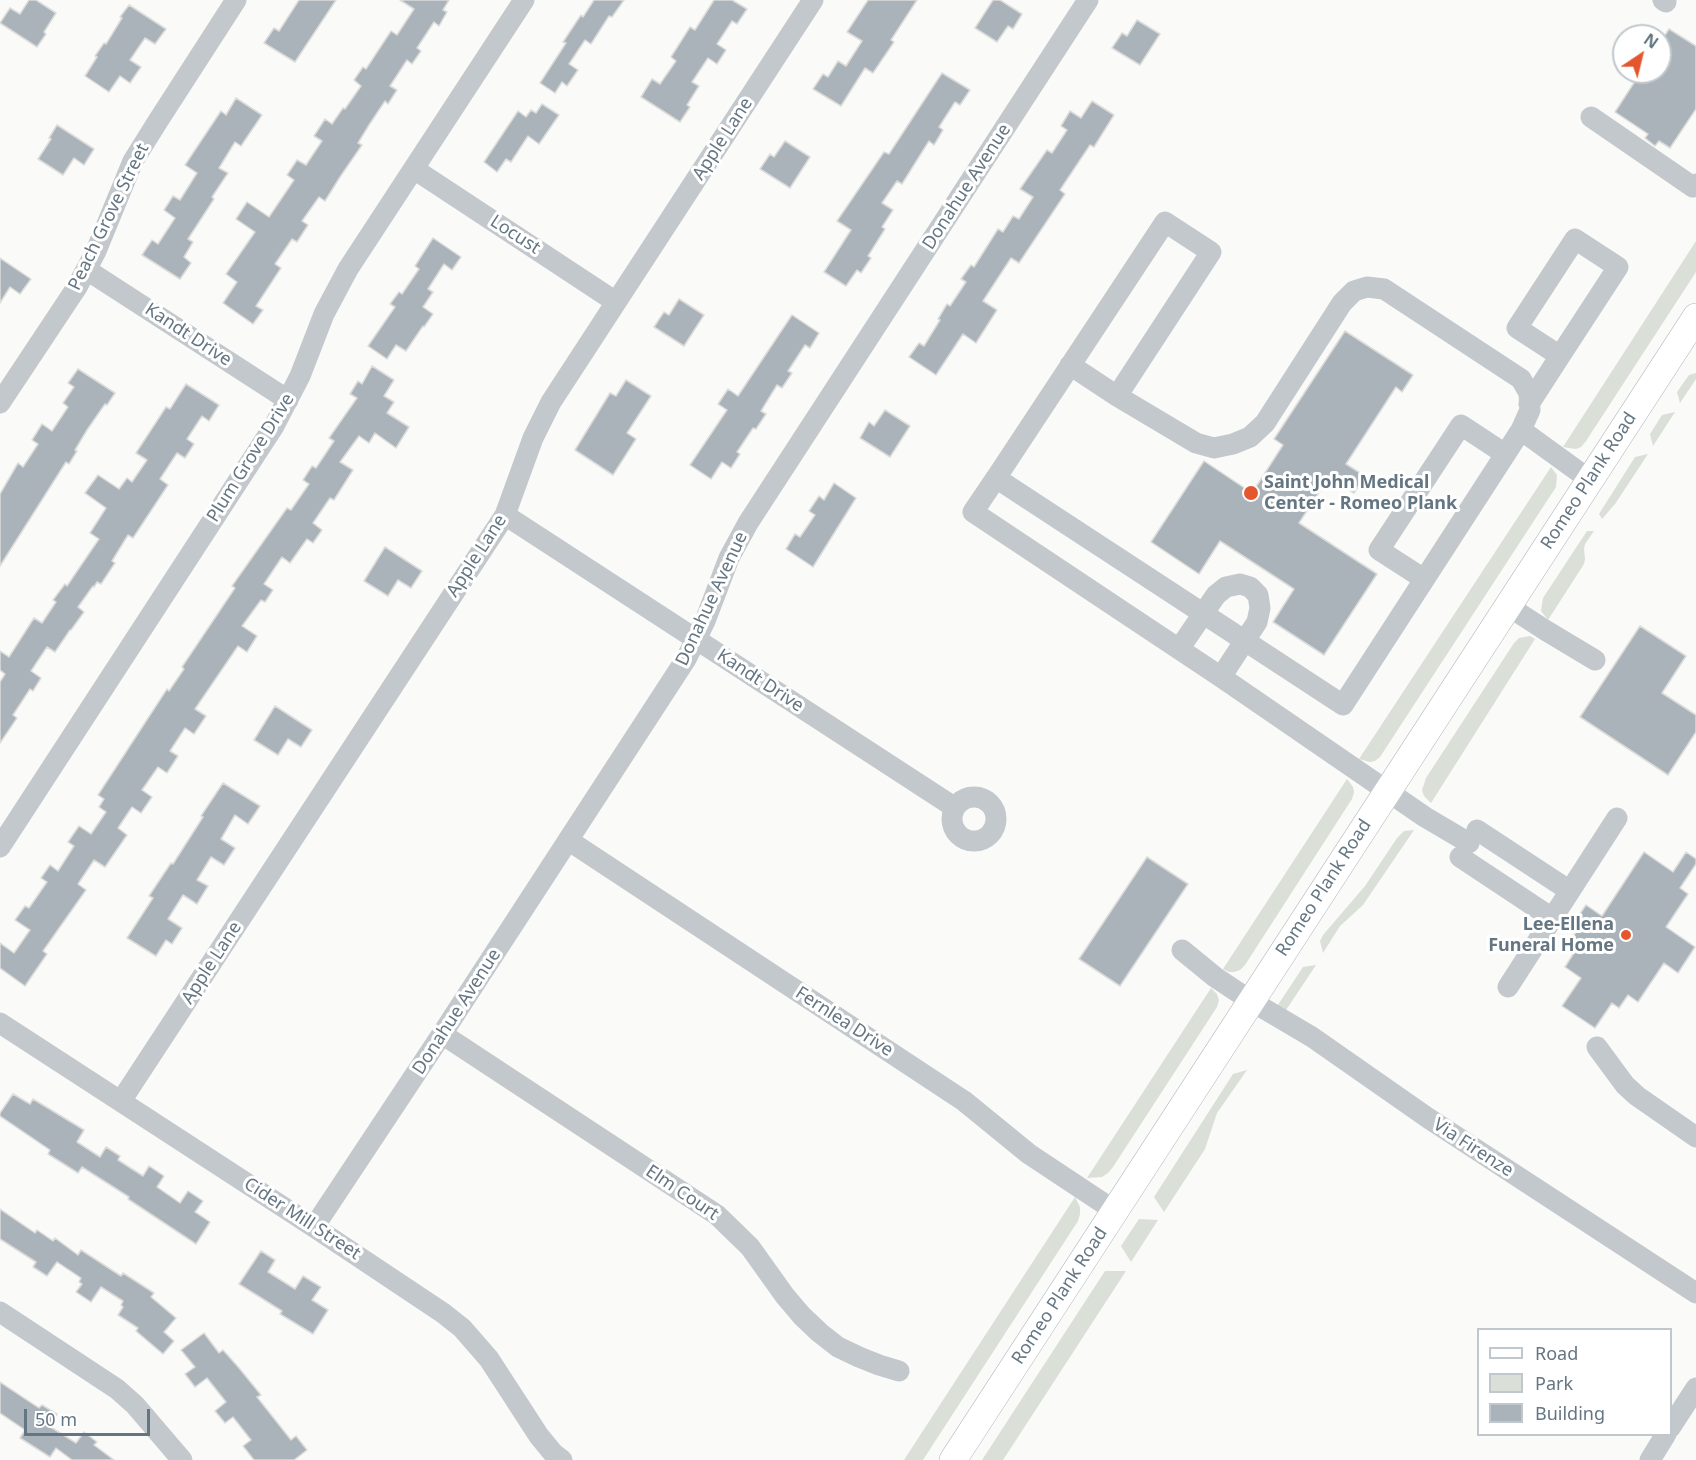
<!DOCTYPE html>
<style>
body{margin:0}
#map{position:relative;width:1696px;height:1460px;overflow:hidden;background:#fafaf8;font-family:"Noto Sans",sans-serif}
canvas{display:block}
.legend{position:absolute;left:1477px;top:1328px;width:195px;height:108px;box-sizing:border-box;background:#fff;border:2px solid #c1c8cd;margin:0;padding:8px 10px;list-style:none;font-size:18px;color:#657683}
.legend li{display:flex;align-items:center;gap:12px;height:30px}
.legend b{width:30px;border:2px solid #c1c8cd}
.north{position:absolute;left:1612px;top:24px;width:60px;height:60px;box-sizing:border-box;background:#fff;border:2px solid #c1c8cd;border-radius:50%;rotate:35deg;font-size:16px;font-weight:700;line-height:24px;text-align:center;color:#657683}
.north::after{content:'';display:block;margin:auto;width:21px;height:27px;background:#e4572e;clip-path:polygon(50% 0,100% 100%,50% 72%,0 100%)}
.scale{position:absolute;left:24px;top:1409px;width:126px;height:27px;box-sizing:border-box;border:3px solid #657683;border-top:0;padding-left:8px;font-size:18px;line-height:21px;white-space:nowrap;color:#657683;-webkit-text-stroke:4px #fff;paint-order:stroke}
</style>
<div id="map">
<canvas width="1696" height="1460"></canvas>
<ul class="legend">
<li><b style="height:8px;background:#fff"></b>Road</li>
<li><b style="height:16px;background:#dadfd7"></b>Park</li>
<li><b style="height:16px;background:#aab3b9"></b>Building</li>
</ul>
<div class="north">N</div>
<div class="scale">50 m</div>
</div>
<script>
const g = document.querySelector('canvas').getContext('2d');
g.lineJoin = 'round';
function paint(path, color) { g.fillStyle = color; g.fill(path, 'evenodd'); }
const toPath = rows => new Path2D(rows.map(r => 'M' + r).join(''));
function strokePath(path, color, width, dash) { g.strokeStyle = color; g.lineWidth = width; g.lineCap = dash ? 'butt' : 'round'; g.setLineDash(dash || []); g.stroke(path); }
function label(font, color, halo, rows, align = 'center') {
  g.font = font + ' "Noto Sans",sans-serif'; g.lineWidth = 6; g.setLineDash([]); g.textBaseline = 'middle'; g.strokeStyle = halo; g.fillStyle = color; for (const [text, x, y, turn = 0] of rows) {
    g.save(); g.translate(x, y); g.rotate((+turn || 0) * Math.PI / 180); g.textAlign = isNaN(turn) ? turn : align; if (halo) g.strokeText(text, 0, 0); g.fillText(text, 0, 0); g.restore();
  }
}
paint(toPath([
 [1696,241,1696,272,1586,441,1581,447,1576,449,1563,447],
 [1696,373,1696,379,1680,403,1677,392,1689,375],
 [1675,412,1653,446,1650,434,1662,415],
 [1648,454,1615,504,1602,519,1599,514,1635,457],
 [1551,467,1557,475,1556,487,1380,757,1375,761,1370,762,1359,759],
 [1587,531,1594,531,1585,544,1584,549,1585,559,1584,564,1548,620,1541,611,1543,598],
 [1530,636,1535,639,1431,803,1424,796,1422,790,1426,778,1514,643,1519,638],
 [1347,779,1353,787,1354,792,1352,799,1245,965,1240,970,1234,972,1229,972,1223,969],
 [1414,830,1363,905,1340,926,1323,953,1320,941,1323,935,1365,886,1397,838,1404,831],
 [1316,965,1276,1025,1272,1014,1303,967],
 [1211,988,1217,994,1219,1000,1217,1007,1113,1167,1108,1173,1102,1177,1087,1178],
 [1247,1070,1217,1113,1205,1149,1164,1212,1154,1197,1233,1074],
 [1075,1197,1080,1207,1080,1214,1078,1221,923,1460,904,1460],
 [1139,1219,1158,1220,1131,1262,1121,1246],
 [1105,1271,1126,1271,1003,1460,982,1460]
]), '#dadfd7');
const building = toPath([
 [29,0,36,0,56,13,44,32,46,34,37,47,0,23,10,8,20,14,29,0],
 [299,0,336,0,295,62,264,43,274,28,279,31,299,0],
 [400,0,449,0,443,10,447,12,439,26,434,22,417,48,421,51,412,64,407,60,390,86,397,90,388,104,385,101,369,125,358,143,362,145,340,177,325,201,319,197,302,221,308,225,297,242,292,239,275,264,281,268,256,306,263,310,253,324,223,303,237,282,226,274,255,232,236,219,247,202,269,217,294,180,287,175,297,160,306,165,322,141,314,136,325,119,332,124,343,108,345,109,361,86,354,80,363,67,366,69,391,31,397,35,414,9,400,0],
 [594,0,624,0,612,17,609,16,591,44,585,40,569,64,578,70,567,86,562,82,555,93,540,83,566,43,563,42,581,15,583,17,594,0],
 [714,0,732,0,747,9,737,24,732,21,717,44,726,50,717,64,708,58,692,82,699,86,687,105,690,107,680,122,641,97,652,79,660,84,676,61,671,57,690,27,695,30,714,0],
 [868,0,917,0,891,40,894,42,873,73,865,68,841,106,813,89,823,74,828,77,838,61,846,66,862,41,847,32,868,0],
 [993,0,1000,0,1022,14,1013,29,1008,26,997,42,975,28,993,0],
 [129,5,166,29,155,44,145,38,130,60,141,67,130,83,120,76,109,92,85,76,97,57,95,56,104,43,106,44,122,18,120,17,129,5],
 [1137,20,1160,34,1140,65,1112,48,1122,33,1127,36,1137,20],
 [1669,29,1696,46,1696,109,1670,148,1659,141,1655,146,1645,138,1648,134,1615,112,1641,72,1660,72,1660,43,1669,29],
 [942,73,970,90,960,105,955,102,939,127,943,130,934,145,929,141,902,184,897,181,882,203,893,210,882,227,885,229,868,256,871,258,861,273,857,270,846,286,824,272,851,230,837,221,884,152,889,154,942,73],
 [236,98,262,115,241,146,235,142,219,168,228,173,212,197,214,199,188,239,193,242,184,257,191,263,180,279,142,255,152,240,158,244,175,218,164,210,173,196,180,200,197,173,185,165,221,111,226,115,236,98],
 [1092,101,1114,115,1094,147,1090,145,1060,190,1065,194,1019,263,1011,258,983,301,997,310,976,343,963,334,936,375,909,357,919,343,924,346,940,320,938,319,947,304,950,306,966,282,961,279,971,265,974,267,998,229,1003,232,1013,216,1019,219,1033,197,1020,189,1047,150,1052,153,1067,130,1061,126,1070,111,1081,118,1092,101],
 [542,104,559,115,539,144,528,136,511,162,506,159,497,172,484,162,518,111,526,117,531,110,536,113,542,104],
 [57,125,94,149,84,165,74,158,63,175,38,159,51,139,49,138,57,125],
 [785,141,810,157,790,188,760,169,770,154,774,157,785,141],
 [433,238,461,257,452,270,444,264,428,289,433,292,423,307,433,314,424,327,423,326,406,351,396,345,387,359,368,346,395,307,390,304,399,292,402,294,419,269,415,266,433,238],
 [0,258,31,279,20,294,10,287,0,303,0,258],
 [679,299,704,315,684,346,654,327,664,312,669,315,679,299],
 [792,315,819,333,810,348,805,345,788,371,792,373,782,388,777,385,761,411,766,414,756,429,753,428,737,452,740,454,731,468,722,462,711,479,690,465,727,410,718,404,728,389,738,396,792,315],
 [1345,331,1413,375,1402,392,1396,387,1346,464,1365,476,1354,493,1329,477,1299,523,1377,574,1324,655,1273,622,1294,589,1220,541,1199,574,1151,542,1204,461,1252,493,1283,445,1274,439,1345,331],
 [372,366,394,380,384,396,394,402,387,413,409,427,396,448,375,433,369,443,359,436,340,462,353,470,334,500,330,498,313,523,322,530,313,543,307,539,290,563,282,557,264,584,273,590,265,602,261,600,242,626,257,636,247,652,238,646,195,709,206,716,194,734,185,728,170,751,178,756,167,773,158,767,142,790,152,797,141,813,132,807,118,828,127,835,105,867,94,860,78,884,86,890,43,951,47,954,25,986,0,968,0,943,14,953,30,930,15,920,25,906,29,908,47,882,41,878,50,865,58,871,74,846,68,842,79,826,91,834,106,812,99,807,104,799,98,795,167,689,169,691,184,669,182,667,235,588,232,586,287,508,291,510,309,484,303,480,312,466,316,468,334,441,329,438,357,398,350,394,358,381,362,384,372,366],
 [78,369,115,393,107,405,105,404,87,430,75,450,77,451,69,464,66,462,0,566,0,494,18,463,23,467,38,444,32,440,42,424,52,431,68,407,63,403,74,387,68,383,78,369],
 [626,380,651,396,627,433,636,439,613,475,575,450,610,393,616,396,626,380],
 [186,384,219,405,209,421,202,416,187,439,194,444,185,458,177,453,160,479,168,485,133,538,128,535,112,561,115,563,101,584,97,582,94,587,93,586,78,607,84,612,71,630,70,630,55,652,47,647,31,671,41,678,33,691,30,689,13,715,17,718,0,743,0,682,5,674,0,670,0,651,9,657,34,618,42,623,56,602,53,600,65,584,67,586,99,539,90,533,106,508,85,493,98,475,119,489,127,478,132,482,147,460,136,453,166,407,170,409,186,384],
 [885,410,910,426,890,457,860,438,869,422,874,426,885,410],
 [834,483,856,498,813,567,786,549,795,534,800,537,815,515,809,511,819,496,824,500,834,483],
 [385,547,422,571,411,588,398,580,388,596,364,581,385,547],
 [1640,626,1686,656,1662,693,1696,715,1696,732,1668,775,1580,717,1640,626],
 [275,706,312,730,301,747,288,739,278,755,254,740,275,706],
 [223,783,260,806,248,824,235,815,221,839,235,848,224,865,211,857,197,880,208,886,197,904,183,895,168,919,182,928,172,944,166,940,156,956,127,938,153,898,149,896,171,863,173,864,203,817,201,816,223,783],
 [1644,852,1673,872,1686,852,1696,859,1696,864,1680,888,1688,894,1666,927,1695,947,1678,973,1664,963,1638,1002,1628,995,1619,1008,1612,1003,1595,1028,1562,1006,1581,978,1565,967,1577,948,1569,942,1579,928,1573,924,1586,905,1602,916,1644,852],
 [1147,857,1188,884,1120,986,1079,959,1147,857],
 [13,1094,30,1104,33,1099,84,1130,77,1142,100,1157,106,1147,120,1156,118,1160,143,1176,149,1166,164,1176,157,1187,180,1203,188,1191,203,1201,195,1212,210,1222,196,1244,128,1199,129,1197,82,1167,78,1173,48,1154,50,1150,0,1116,0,1113,13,1094],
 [0,1209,35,1233,37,1230,53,1241,55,1238,78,1255,81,1250,121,1276,123,1273,154,1293,151,1297,176,1318,164,1332,174,1341,163,1354,136,1331,138,1328,118,1315,123,1307,121,1305,123,1301,101,1287,91,1302,76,1292,82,1284,79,1282,81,1278,57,1262,47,1276,33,1267,36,1262,0,1239,0,1209],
 [261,1251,275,1260,268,1272,295,1289,303,1276,321,1287,312,1300,328,1310,313,1334,280,1314,282,1311,239,1284,261,1251],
 [204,1333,219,1353,223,1350,239,1368,261,1395,257,1397,291,1440,296,1436,307,1450,294,1460,254,1460,243,1446,251,1440,233,1417,225,1423,215,1411,226,1402,207,1378,195,1387,185,1374,195,1367,181,1350,204,1333],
 [0,1382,39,1408,42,1405,57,1414,49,1426,76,1443,84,1432,97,1442,94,1445,114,1460,72,1460,56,1448,50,1457,20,1438,25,1430,0,1413,0,1382]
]);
paint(building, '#aab3b9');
strokePath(building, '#dcdcda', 1.5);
const major = toPath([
 [953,1460,1696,317]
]);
strokePath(major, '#b5babe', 28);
strokePath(toPath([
 [1663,0,1666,2],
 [1591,117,1693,187,1696,184],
 [414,169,616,302],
 [87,270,288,400],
 [1070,365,1117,396,1196,443,1214,448,1233,444,1250,437,1265,423,1342,303,1354,291,1367,287,1384,289,1521,379,1529,393,1530,410,1521,430,1343,705,996,478,1165,222,1211,252,1117,396],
 [0,403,77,287,96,251,133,161,158,121,236,0],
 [1529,404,1560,356,1618,267,1575,239,1517,328,1560,356],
 [1521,430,1590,480],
 [996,478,973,512,1221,677,1425,817,1469,843],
 [505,515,954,807],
 [1424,579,1379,550,1461,425,1505,454],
 [1508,606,1545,630,1595,660],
 [1179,649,1216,595,1226,587,1240,584,1250,587,1258,595,1260,608,1257,622,1221,677],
 '952 819a22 22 0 1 1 44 0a22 22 0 1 1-44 0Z',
 [1477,830,1570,891],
 [568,840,964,1101,1029,1154,1115,1211],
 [0,847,274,426,300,376,324,314,348,269,524,0],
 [1460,857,1552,918],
 [1182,950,1215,977,1251,1001,1312,1037,1428,1118,1696,1293],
 [1508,987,1617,818],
 [0,1023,314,1227,443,1313,462,1328,489,1359,539,1436,553,1453,562,1460],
 [442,1034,717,1215,750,1247,785,1296,802,1316,820,1333,838,1347,859,1357,879,1365,899,1371],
 [1597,1047,1625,1085,1637,1096,1696,1137],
 [121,1101,505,515,533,438,551,402,813,0],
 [314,1227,442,1034,686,659,705,621,729,558,748,523,1088,0],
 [0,1312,117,1389,135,1405,182,1460],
 [1670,1428,1696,1388],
 [1650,1460,1666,1434]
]), '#c3c8cc', 21);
strokePath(major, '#fff', 27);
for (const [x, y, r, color] of [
 [1251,493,8,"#e4572e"],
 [1626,935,6,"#e4572e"]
]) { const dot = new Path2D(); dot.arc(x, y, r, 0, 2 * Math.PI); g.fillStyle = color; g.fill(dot); strokePath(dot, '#fff', 2); }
label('18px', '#657683', '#fff', [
 ["Apple Lane",723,139,-57],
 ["Donahue Avenue",967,187,-57],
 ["Peach Grove Street",109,217,-64],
 ["Locust",515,235,33],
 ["Kandt Drive",188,335,33],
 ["Plum Grove Drive",251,458,-58],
 ["Romeo Plank Road",1589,481,-57],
 ["Apple Lane",477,556,-57],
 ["Donahue Avenue",712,599,-65],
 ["Kandt Drive",760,681,33],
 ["Romeo Plank Road",1324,888,-57],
 ["Apple Lane",212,963,-57],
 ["Donahue Avenue",457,1012,-57],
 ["Fernlea Drive",844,1022,33],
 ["Via Firenze",1473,1148,33],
 ["Elm Court",682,1193,34],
 ["Cider Mill Street",302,1219,33],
 ["Romeo Plank Road",1060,1296,-57]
]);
label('bold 18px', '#657683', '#fff', [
 ["Saint John Medical",1264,483],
 ["Center - Romeo Plank",1264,504],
 ["Lee-Ellena",1614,925,"right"],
 ["Funeral Home",1614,946,"right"]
], 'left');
</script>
